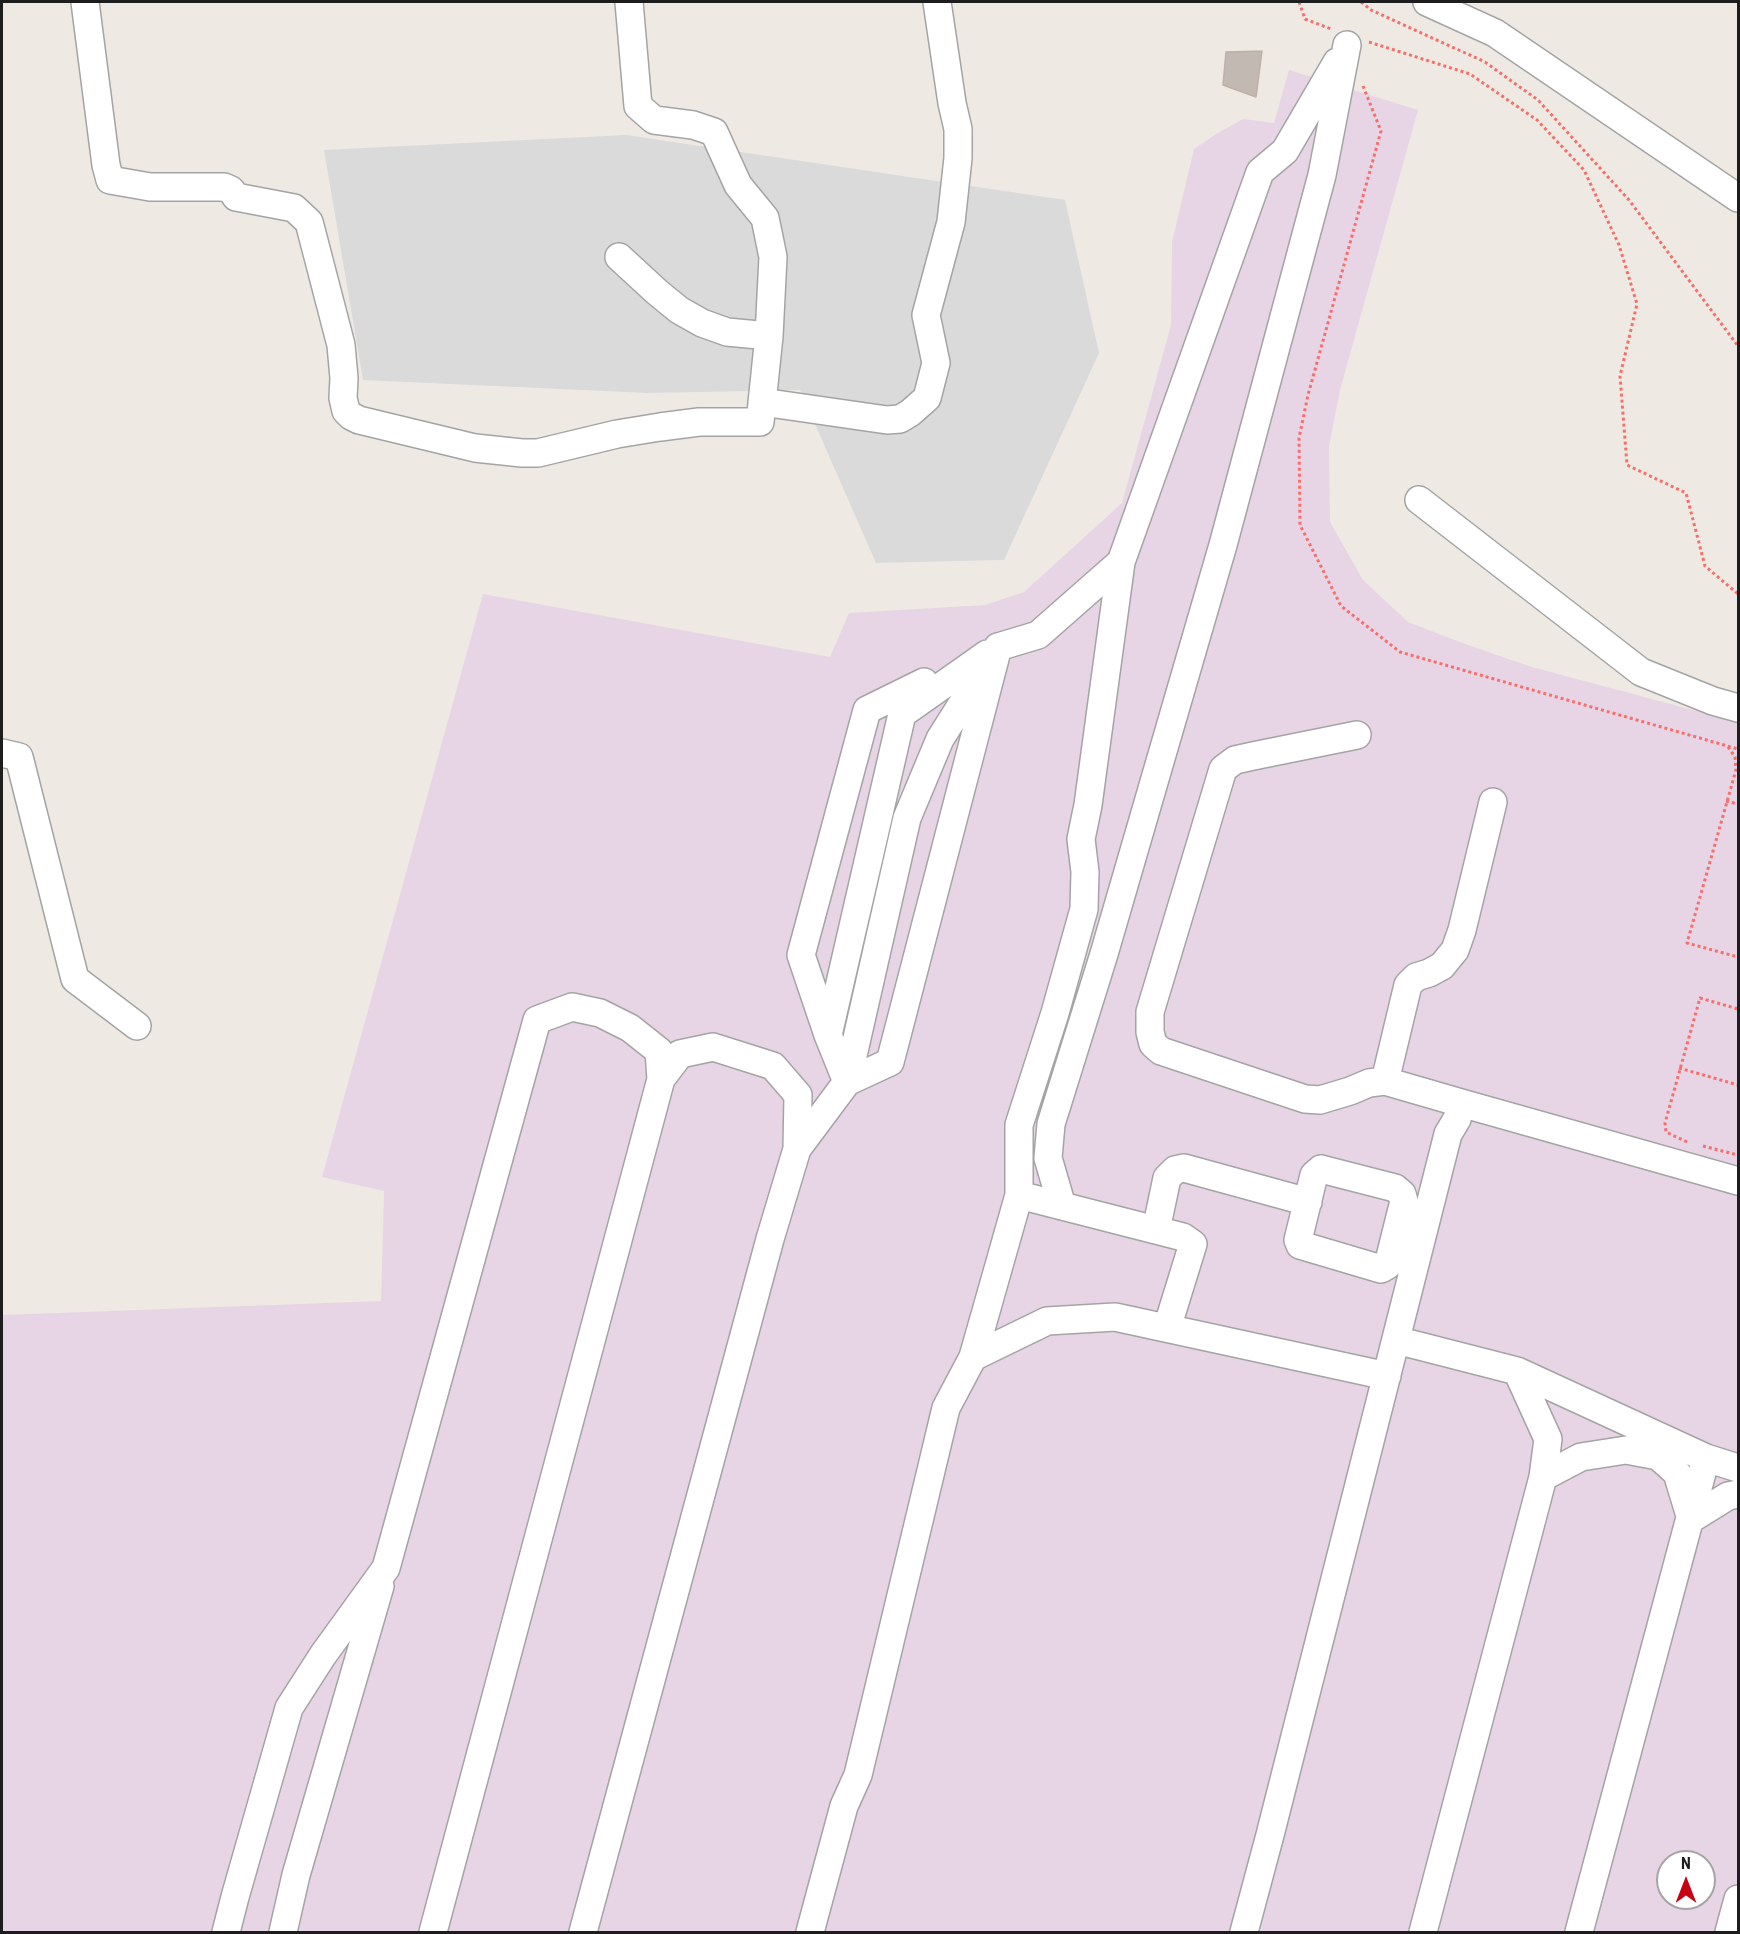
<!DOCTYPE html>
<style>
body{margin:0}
#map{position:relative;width:1740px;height:1934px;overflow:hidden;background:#eeeae3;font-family:"Roboto Condensed",sans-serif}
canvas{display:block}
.frame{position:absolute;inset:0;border:3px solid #1d1d1d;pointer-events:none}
.north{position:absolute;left:1656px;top:1850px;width:60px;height:60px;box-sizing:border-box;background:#fff;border:2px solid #a5a5a5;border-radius:50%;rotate:0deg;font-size:16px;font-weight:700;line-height:24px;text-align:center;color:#1d1d1d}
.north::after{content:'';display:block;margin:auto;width:21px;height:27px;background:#c70313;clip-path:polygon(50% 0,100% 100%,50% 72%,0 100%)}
</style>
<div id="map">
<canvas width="1740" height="1934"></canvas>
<div class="frame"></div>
<div class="north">N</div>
</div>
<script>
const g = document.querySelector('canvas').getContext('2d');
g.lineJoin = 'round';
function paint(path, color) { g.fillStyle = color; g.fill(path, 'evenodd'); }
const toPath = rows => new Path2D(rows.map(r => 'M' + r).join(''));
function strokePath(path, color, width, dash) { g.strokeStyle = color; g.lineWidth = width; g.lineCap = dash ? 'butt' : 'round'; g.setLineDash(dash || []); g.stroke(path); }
paint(toPath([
 [626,135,1065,200,1099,353,1004,560,876,563,800,390,648,393,363,380,324,150]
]), '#dbdada');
paint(toPath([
 [1289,70,1418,110,1340,390,1329,446,1330,522,1363,580,1408,622,1465,644,1532,667,1738,722,1738,1932,2,1932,2,1315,381,1301,384,1191,322,1177,483,594,830,657,849,613,985,605,1024,592,1122,503,1171,325,1172,242,1194,149,1216,134,1243,119,1274,123],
 [1668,1862,1704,1862,1704,1898,1668,1898]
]), '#e7d5e5');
const building = toPath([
 [1262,51,1256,97,1223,85,1226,52,1262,51]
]);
paint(building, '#c3b9b3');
strokePath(building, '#c0afa6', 1.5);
const minor = toPath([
 [85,2,106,165,110,180,150,187,224,187,231,190,236,197,294,208,309,222,341,345,344,378,343,398,346,411,351,416,359,420,475,448,522,453,538,453,617,434,660,427,699,422,760,422,769,336,773,257,765,218,738,185,714,132,693,125,654,120,638,106,629,2],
 [1427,2,1495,33,1738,198],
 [619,257,657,292,679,310,702,323,727,332,769,336],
 [762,402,887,420,900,419,910,413,927,398,936,363,926,315,951,222,958,158,958,129,952,103,937,2],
 [1419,500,1641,672,1713,701,1738,708],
 [1357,735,1253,756,1235,760,1223,769,1150,1012,1150,1032,1153,1044,1161,1051,1305,1099,1320,1100,1350,1091,1369,1083,1385,1081,1461,1103],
 [2,753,19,757,75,979,137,1026],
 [828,1035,801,955,867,710,924,682],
 [661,1079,680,1054,713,1047,773,1066,798,1095,797,1149],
 [1385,1081,1408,985,1416,977,1429,973,1442,966,1455,950,1462,930,1493,802],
 [847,1082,890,1062,998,647,1038,635,1121,562,1260,172,1285,151,1337,62],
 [847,1082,828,1035,902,714,987,654],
 [1321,1169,1395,1188,1402,1194,1404,1201,1388,1265,1381,1269,1300,1245,1298,1240,1314,1175,1321,1169],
 [1019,1195,1183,1237,1193,1244,1167,1328],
 [1062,1206,1048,1158,1051,1124,1104,954,1223,545,1322,175,1347,45],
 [1156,1230,1167,1178,1175,1170,1184,1168,1308,1202],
 [1396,1340,1517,1371,1706,1458,1738,1468],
 [973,1357,1019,1195,1019,1125,1055,1013,1084,909,1085,872,1081,839,1088,805,1121,562],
 [1543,1477,1581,1457,1626,1450,1658,1456,1677,1473,1691,1519,1728,1496,1738,1494],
 [226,1932,235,1897,289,1708,323,1655,386,1568,537,1020,572,1007,600,1013,630,1028,659,1051,661,1079,433,1932],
 [283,1932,296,1875,380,1586],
 [583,1932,770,1239,797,1149,847,1082,907,818,940,739,998,647],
 [810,1932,844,1806,858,1775,946,1408,973,1357,1047,1321,1115,1317,1387,1376],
 [1244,1932,1270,1835,1448,1134,1457,1119,1461,1103,1738,1181],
 [1423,1932,1543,1477,1548,1439,1517,1371],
 [1579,1932,1706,1458],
 [1729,1932,1738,1899]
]);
strokePath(minor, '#a4a4a4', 30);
strokePath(toPath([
 [1299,2,1305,19,1331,29],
 [1361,2,1371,10,1485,62,1538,100,1629,200,1738,346],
 [1369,42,1470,74,1537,120,1584,170,1619,245,1637,304,1620,376,1627,465,1686,493,1705,566,1738,594],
 [1363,86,1381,131,1308,395,1299,438,1300,525,1341,606,1400,652,1738,749],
 [1728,747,1735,757,1736,770,1687,943,1738,957],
 [1726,801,1738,804],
 [1679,1068,1738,1085],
 [1687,1142,1666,1132,1665,1123,1700,998,1738,1009],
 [1703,1146,1738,1155]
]), '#f76f6b', 3, [3, 3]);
strokePath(minor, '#fff', 27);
</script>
